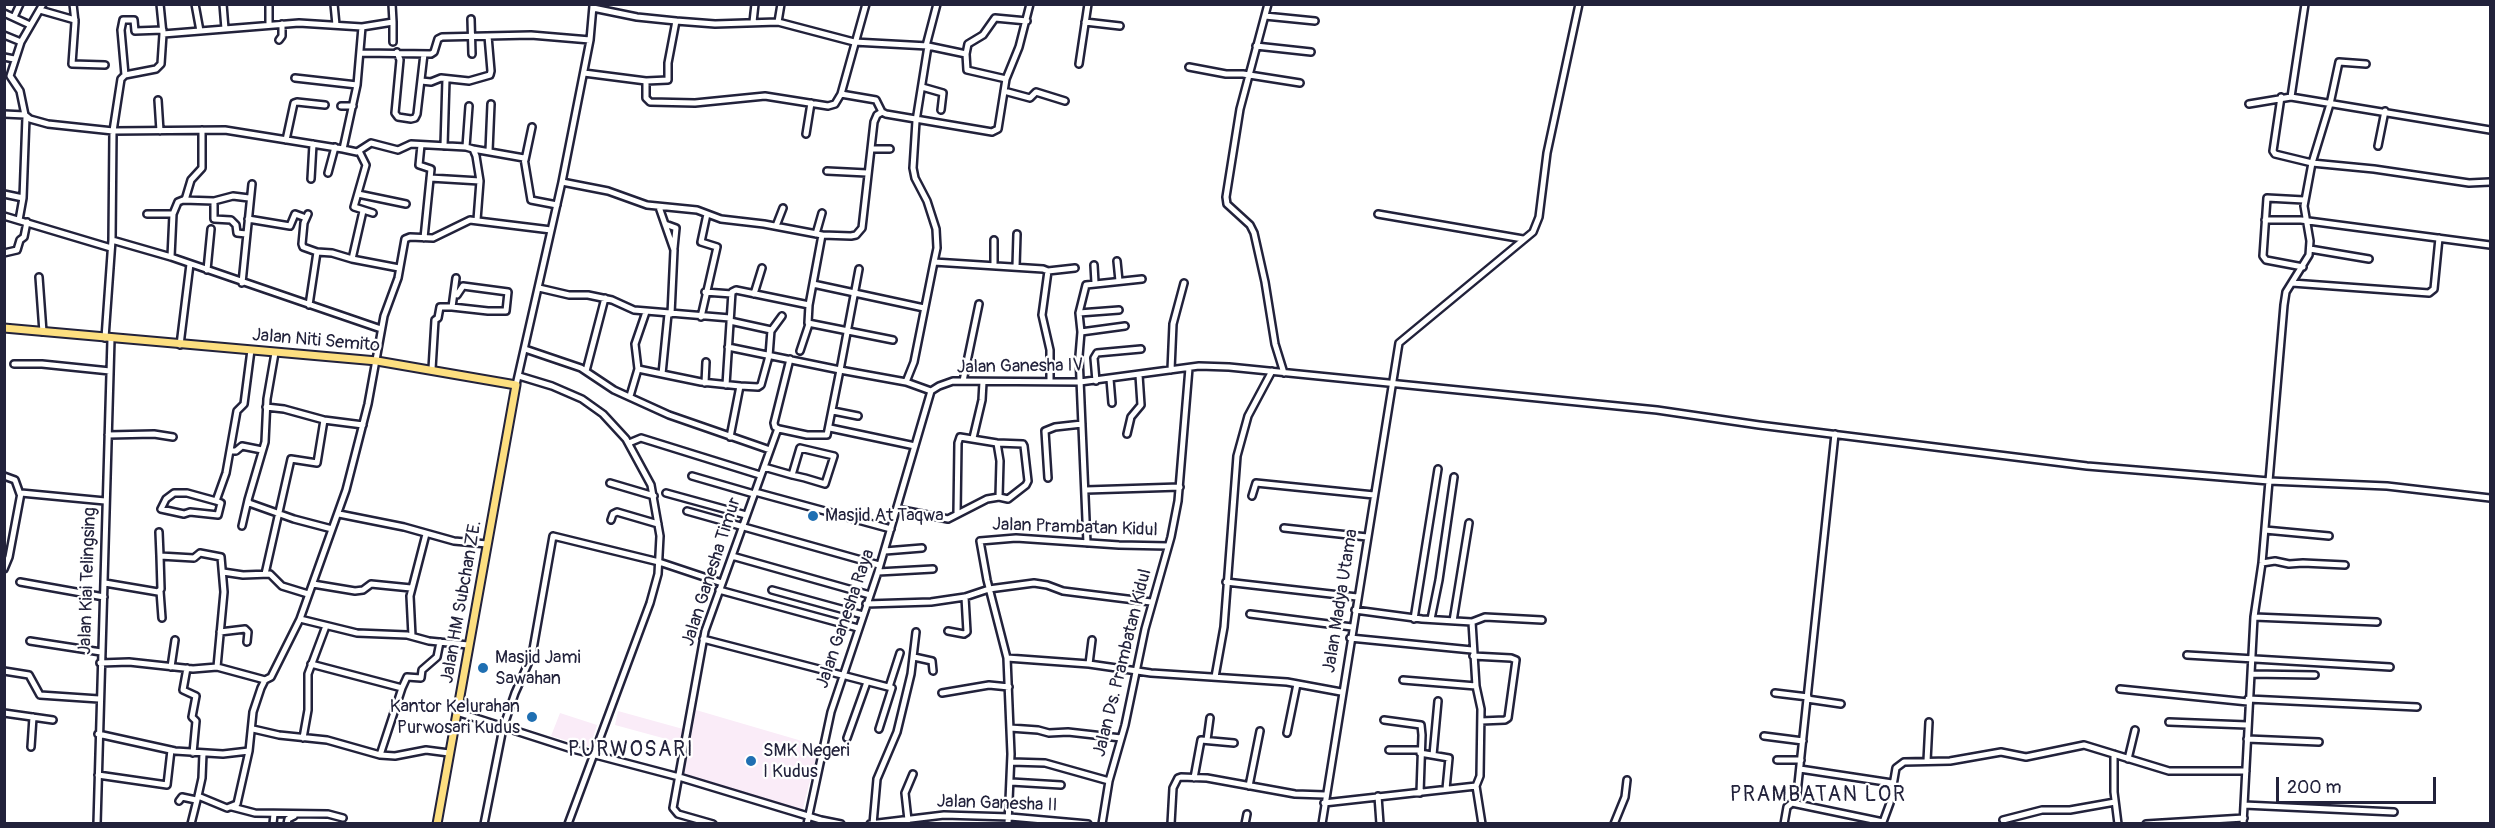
<!DOCTYPE html>
<style>
body{margin:0}
#map{position:relative;width:2495px;height:828px;overflow:hidden;background:#fff;font-family:Pangolin,sans-serif}
canvas{display:block}
.frame{position:absolute;inset:0;border:6px solid #22223b;pointer-events:none}
.scale{position:absolute;left:2276px;top:777px;width:160px;height:27px;box-sizing:border-box;border:3px solid #22223b;border-top:0;padding-left:8px;font-size:18px;line-height:21px;white-space:nowrap;color:#22223b;-webkit-text-stroke:4px #fff;paint-order:stroke}
</style>
<div id="map">
<canvas width="2495" height="828"></canvas>
<div class="frame"></div>
<div class="scale">200 m</div>
</div>
<script>
const g = document.querySelector('canvas').getContext('2d');
g.lineJoin = 'round';
function paint(path, color) { g.fillStyle = color; g.fill(path, 'evenodd'); }
const toPath = rows => new Path2D(rows.map(r => 'M' + r).join(''));
function strokePath(path, color, width, dash) { g.strokeStyle = color; g.lineWidth = width; g.lineCap = dash ? 'butt' : 'round'; g.setLineDash(dash || []); g.stroke(path); }
function label(font, color, halo, rows, align = 'center') {
  g.font = font + ' Pangolin,sans-serif'; g.lineWidth = 4.5; g.setLineDash([]); g.textBaseline = 'middle'; g.strokeStyle = halo; g.fillStyle = color; for (const [text, x, y, turn = 0] of rows) {
    g.save(); g.translate(x, y); g.rotate((+turn || 0) * Math.PI / 180); g.textAlign = isNaN(turn) ? turn : align; if (halo) g.strokeText(text, 0, 0); g.fillText(text, 0, 0); g.restore();
  }
}
paint(toPath([
 [696,710,819,746,802,812,684,775],
 [618,711,683,729,681,743,615,725],
 [560,713,597,725,590,747,551,736]
]), '#faecf8');
const minor = toPath([
 [43,4,21,42,10,76,20,91,25,115,30,119,48,124,113,131,225,130,343,149,357,85,362,27,299,23,163,34],
 [73,4,75,22,72,64,105,65],
 [195,4,200,31],
 [223,4,225,29],
 [334,4,336,25],
 [866,4,841,94,876,100,882,112,886,114,992,132,998,129,1006,79,1019,47,1030,4],
 [1268,4,1240,109,1226,197,1227,204,1250,225,1254,233,1265,282,1275,344,1284,373],
 [269,6,269,25],
 [593,8,637,17,676,21,715,24,778,22,854,42,928,46,966,54,967,70,1006,79],
 [40,10,75,20],
 [4,13,30,25],
 [1265,16,1315,21],
 [14,17,20,4],
 [471,19,472,54],
 [393,22,393,42],
 [753,22,755,4],
 [778,22,781,4],
 [1085,22,1120,26],
 [362,27,393,22,392,4],
 [4,35,21,42],
 [279,40,282,36,282,24],
 [926,46,937,4],
 [928,46,916,121,913,168,915,178,927,201,936,229,937,248,934,262],
 [1256,46,1311,52],
 [397,52,400,60,395,113,398,117,411,119,415,118,417,114,424,54],
 [362,53,431,54,434,52,438,39,442,37,531,35,590,40],
 [966,54,968,44,983,35,995,18,1027,21],
 [4,57,14,59],
 [1079,64,1088,4],
 [1189,67,1226,74,1243,74,1300,83],
 [584,73,646,81,646,98,650,102,695,103,765,96,828,106,835,104,841,94],
 [125,75,121,30,123,20,134,20,135,31,163,30],
 [295,78,357,85],
 [421,81,431,82,441,78,469,81,490,75,491,71,488,36],
 [646,81,668,80,668,63,676,21],
 [922,87,943,93,941,110],
 [1004,91,1030,98,1036,92,1065,101],
 [2281,97,2273,151,2275,154,2312,163,2330,104,2339,62,2366,64],
 [2291,97,2305,4],
 [158,100,160,131],
 [2249,104,2291,97,2490,130],
 [341,106,353,106],
 [4,114,25,115],
 [806,134,811,103],
 [286,140,294,103,297,102,325,105],
 [421,145,419,165,431,169,424,238],
 [444,146,446,79],
 [2378,146,2385,111],
 [466,147,469,106],
 [343,149,357,152,371,143,398,150,411,144,466,147,473,149,476,156,480,181,477,220],
 [473,149,524,158,531,200,557,205],
 [871,149,890,149],
 [359,151,366,165,354,207,373,213],
 [489,151,491,104],
 [525,160,532,127],
 [827,171,867,173],
 [328,173,335,147],
 [430,178,480,181],
 [311,179,313,144],
 [562,182,608,191,647,205,697,210,721,219,764,224,822,235,809,305,808,323,893,340],
 [4,194,23,198,19,220],
 [358,194,406,204],
 [23,198,26,117],
 [185,200,191,180,202,168,202,130],
 [214,201,214,219,231,220,236,225,237,233,246,234],
 [659,207,674,250,671,314],
 [363,211,352,259,399,268],
 [147,214,173,214],
 [308,214,304,223,302,244,303,247,317,252],
 [1378,214,1523,239],
 [4,216,111,248],
 [248,219,290,226,295,214,306,218],
 [2265,220,2301,220,2490,245],
 [665,224,676,228,674,248],
 [776,226,783,208],
 [816,234,822,213],
 [822,235,851,236,856,235,862,228,874,122,877,115,882,112],
 [112,240,171,257,381,329],
 [2310,249,2369,259],
 [4,253,17,250,20,240,24,237,27,222],
 [171,257,173,214,178,202,183,200,214,201,233,196,249,198],
 [1117,261,1119,281],
 [1094,265,1095,283],
 [994,266,994,240],
 [1016,267,1017,234],
 [2303,267,2266,260,2263,256,2267,198,2304,200],
 [207,270,211,229],
 [1048,271,1075,268],
 [39,277,43,332],
 [242,283,252,184],
 [2292,283,2429,293,2434,289,2439,238],
 [813,284,924,308],
 [539,288,569,295,588,295,612,300,634,310,730,318],
 [705,292,732,294],
 [454,294,457,295,463,286,508,292,506,311,488,311,452,307,456,278],
 [754,294,762,268],
 [309,305,317,252,332,253,352,259],
 [1079,313,1119,310],
 [701,317,717,247,701,242,707,214],
 [730,321,771,330,769,356,761,385,758,387,740,386],
 [771,331,782,316],
 [1081,332,1125,326],
 [105,338,112,240,113,131,121,79,125,75,156,69,161,64,163,34,160,4],
 [180,345,190,264],
 [728,347,840,370,859,269],
 [525,349,581,368,614,390,669,415,770,450],
 [800,351,809,324],
 [275,353,267,399,265,442,248,500,249,503,294,519,332,529],
 [14,364,42,364,110,371],
 [432,369,435,320,438,318,440,307,452,307],
 [638,369,701,382,740,386,730,437],
 [1171,370,1173,324,1184,283],
 [586,371,605,298],
 [662,374,668,314],
 [519,376,552,386,582,399,603,414,626,439,651,485,660,536,658,574,650,603,568,824],
 [1110,379,1112,403],
 [963,381,979,304],
 [1096,381,1094,358,1097,353,1141,349],
 [906,382,914,362,934,262,1043,269,1048,271,1042,315,1050,350,1050,382],
 [705,383,706,362],
 [516,385,562,182,590,40,593,6],
 [726,385,732,292,736,290,809,305],
 [931,391,939,386,953,381,1080,382,1199,366,1229,367,1657,410,1759,425,2087,466,2269,481,2387,486,2490,498],
 [630,396,638,369,635,344,646,312],
 [266,407,284,409,324,420,363,425],
 [833,411,858,416],
 [830,428,915,446],
 [779,429,775,427,774,423,790,359],
 [1127,434,1131,417,1141,405,1139,375],
 [108,435,154,434,173,437],
 [973,438,982,400,983,382],
 [629,443,641,438,760,475],
 [230,451,236,451,242,446,262,450],
 [764,467,792,475,805,478,825,484,834,456,800,448,792,475],
 [4,476,15,480,20,494],
 [692,476,754,494],
 [1048,478,1045,431,1055,427,1082,424],
 [610,483,654,496],
 [1086,490,1180,487],
 [755,492,891,529],
 [666,493,746,515],
 [1252,496,1256,483,1374,495],
 [216,501,187,493,174,493,166,499,161,509,184,514,190,512,218,515,221,503,216,501,226,473,237,411,244,404,251,350],
 [897,509,948,519,987,499,999,497,1000,461,997,443],
 [687,511,879,565],
 [339,514,404,527,454,541,487,544],
 [957,514,958,443,960,437,997,443,1023,444,1024,446,1028,481,1026,485,1008,499,999,497],
 [611,520,613,514,617,512,658,524],
 [242,526,248,500],
 [1284,528,1367,537],
 [2265,530,2329,536],
 [159,532,160,556],
 [1087,543,1079,356,1081,332,1079,313,1086,285,1142,279],
 [885,551,922,548],
 [732,556,870,595],
 [2262,563,2275,561,2289,564,2303,563,2345,565],
 [4,569,9,557,21,493,105,501],
 [223,572,243,575,270,574,282,586,308,594],
 [878,572,933,569],
 [265,574,291,459,317,463,324,420],
 [20,582,104,597],
 [1226,582,1357,597],
 [105,583,158,592,161,589,160,556,194,558,200,553,221,557,224,592,217,667],
 [313,584,355,591,363,590,371,584,411,588],
 [719,590,858,628],
 [772,590,863,615],
 [160,591,162,618],
 [866,604,931,602,965,597,989,589,1034,583,1047,585,1063,591,1151,602],
 [1355,610,1422,619,1472,622,1485,617,1542,620],
 [1250,614,1352,627],
 [2254,617,2377,622],
 [300,619,357,633,407,635,429,641,468,645],
 [1414,619,1438,469],
 [1431,619,1439,580,1454,477],
 [1453,621,1469,523],
 [948,631,964,634,967,632,965,597],
 [220,632,245,629,248,632,247,642],
 [412,636,410,596,426,534],
 [1350,638,1472,650],
 [703,639,892,688,879,729],
 [30,641,101,652],
 [2187,655,2390,667],
 [1473,656,1511,658,1516,660,1508,718,1505,720,1481,721],
 [914,657,932,661,933,671],
 [1007,658,1089,664,1151,673,1287,682,1341,692],
 [100,663,129,662,193,669,217,667,265,680],
 [311,664,402,688,380,755],
 [1089,664,1092,640],
 [171,667,175,640],
 [187,668,183,690,196,696,192,717,196,721,193,753],
 [4,671,29,675,40,695,99,699],
 [2251,674,2315,675],
 [1215,677,1224,627,1237,456,1248,416,1272,371],
 [1403,680,1476,686],
 [889,687,900,653],
 [402,688,407,677,421,678,422,670,437,657,440,642],
 [2120,689,2248,702],
 [942,693,989,685,1009,687],
 [1775,693,1808,697],
 [1807,699,1841,704],
 [2248,699,2417,707],
 [457,712,569,748,679,777,821,820,841,824],
 [4,713,53,720],
 [1384,720,1421,725,1422,735,1420,793],
 [2169,722,2247,725],
 [1010,728,1038,730,1049,733,1068,732,1121,738],
 [253,729,279,735,327,740,380,755,395,756,426,750,449,753],
 [1287,733,1297,684],
 [98,734,175,751,223,754,249,751,253,712,261,688,265,680,271,677,300,619,346,490,368,404,384,316,398,278,405,239,410,237,433,238,470,220,551,230],
 [1764,736,1803,741],
 [303,738,308,710,308,674,326,626],
 [847,738,867,682],
 [2247,739,2319,742],
 [1207,740,1210,718],
 [31,747,33,717],
 [1389,750,1420,750],
 [1420,753,1449,758,1446,789],
 [2114,754,2114,792,2118,824],
 [1433,755,1438,701],
 [2128,759,2135,730],
 [1777,760,1801,760],
 [1927,761,1929,722],
 [1011,762,1045,763,1109,781],
 [1800,769,1892,783],
 [98,775,167,785,171,750],
 [1194,778,1201,740,1234,743],
 [1011,782,1061,785],
 [1249,786,1260,731],
 [1476,786,1482,824],
 [198,796,202,778,203,753],
 [1378,796,1380,824],
 [179,801,182,797,196,800],
 [1324,803,1476,786,1480,776,1481,709,1476,686,1472,622],
 [1796,803,1835,434],
 [2244,805,2394,812],
 [232,807,255,813,328,814,343,818],
 [908,820,905,793,913,774],
 [2003,820,2042,810,2070,810,2115,802],
 [97,824,111,339],
 [191,824,198,796,227,808,237,804,249,751],
 [273,824,274,814],
 [287,824,288,819,294,816],
 [484,824,503,728,515,693,532,655,553,536,659,562,722,583],
 [713,824,678,814,673,808,705,631,777,431,779,429,807,435,827,435,840,370,906,382,931,391],
 [807,824,831,712,878,572,931,391],
 [870,824,944,815,1010,817,1088,824],
 [873,824,877,779,897,732,911,674,916,632],
 [1008,824,1011,754,1007,658,987,580,980,541,1016,538,1119,545,1168,546],
 [1102,824,1109,781,1125,725,1145,629,1171,537,1178,501,1189,368],
 [1171,824,1173,788,1178,778,1181,777,1207,778,1295,794,1325,795],
 [1245,824,1247,814],
 [1322,824,1399,343,1533,232,1539,217,1547,153,1579,4],
 [1614,824,1625,797,1627,780],
 [1784,824,1787,807,1792,803,1883,822,1890,803,1896,768,1904,762,1950,761,2001,752,2026,757,2084,745,2169,771,2246,771],
 [2146,824,2244,818],
 [2243,824,2254,617,2262,563,2284,305,2286,292,2309,255,2310,241,2304,206,2312,163,2374,169,2469,183,2490,182]
]);
const major = toPath([
 [4,328,377,361,516,385,437,824]
]);
strokePath(minor, '#22223b', 10);
strokePath(major, '#22223b', 11);
strokePath(minor, '#fff', 5);
strokePath(major, '#fddf80', 7);
for (const [x, y, r, color] of [
 [813,516,6,"#1f6fb2"],
 [483,668,6,"#1f6fb2"],
 [532,717,6,"#1f6fb2"],
 [751,761,6,"#1f6fb2"]
]) { const dot = new Path2D(); dot.arc(x, y, r, 0, 2 * Math.PI); g.fillStyle = color; g.fill(dot); strokePath(dot, '#fff', 2); }
label('18px', '#22223b', '#fff', [
 ["Jalan Niti Semito",316,341,5],
 ["Jalan Ganesha IV",1020,367,-1],
 ["Jalan Prambatan Kidul",1075,528,2],
 ["Jalan Ganesha Timur",712,572,-72],
 ["Jalan Kiai Telingsing",88,581,-88],
 ["Jalan Madya Utama",1341,601,-81],
 ["Jalan HM Subchan ZE.",462,602,-80],
 ["Jalan Ganesha Raya",846,619,-71],
 ["Jalan Ds. Prambatan Kidul",1123,663,-76],
 ["Jalan Ganesha II",997,804,2]
]);
label('18px', '#22223b', '#fff', [
 ["Masjid At Taqwa",825,516],
 ["Masjid Jami",495,658],
 ["Sawahan",495,679],
 ["Kantor Kelurahan",520,707,"right"],
 ["Purwosari Kudus",520,728,"right"],
 ["SMK Negeri",763,751],
 ["I Kudus",763,772]
], 'left');
g.letterSpacing = '1.5px';
label('21px', '#22223b', '#fff', [
 ["PURWOSARI",631,751],
 ["PRAMBATAN LOR",1818,796]
]);
g.letterSpacing = '0px';
</script>
